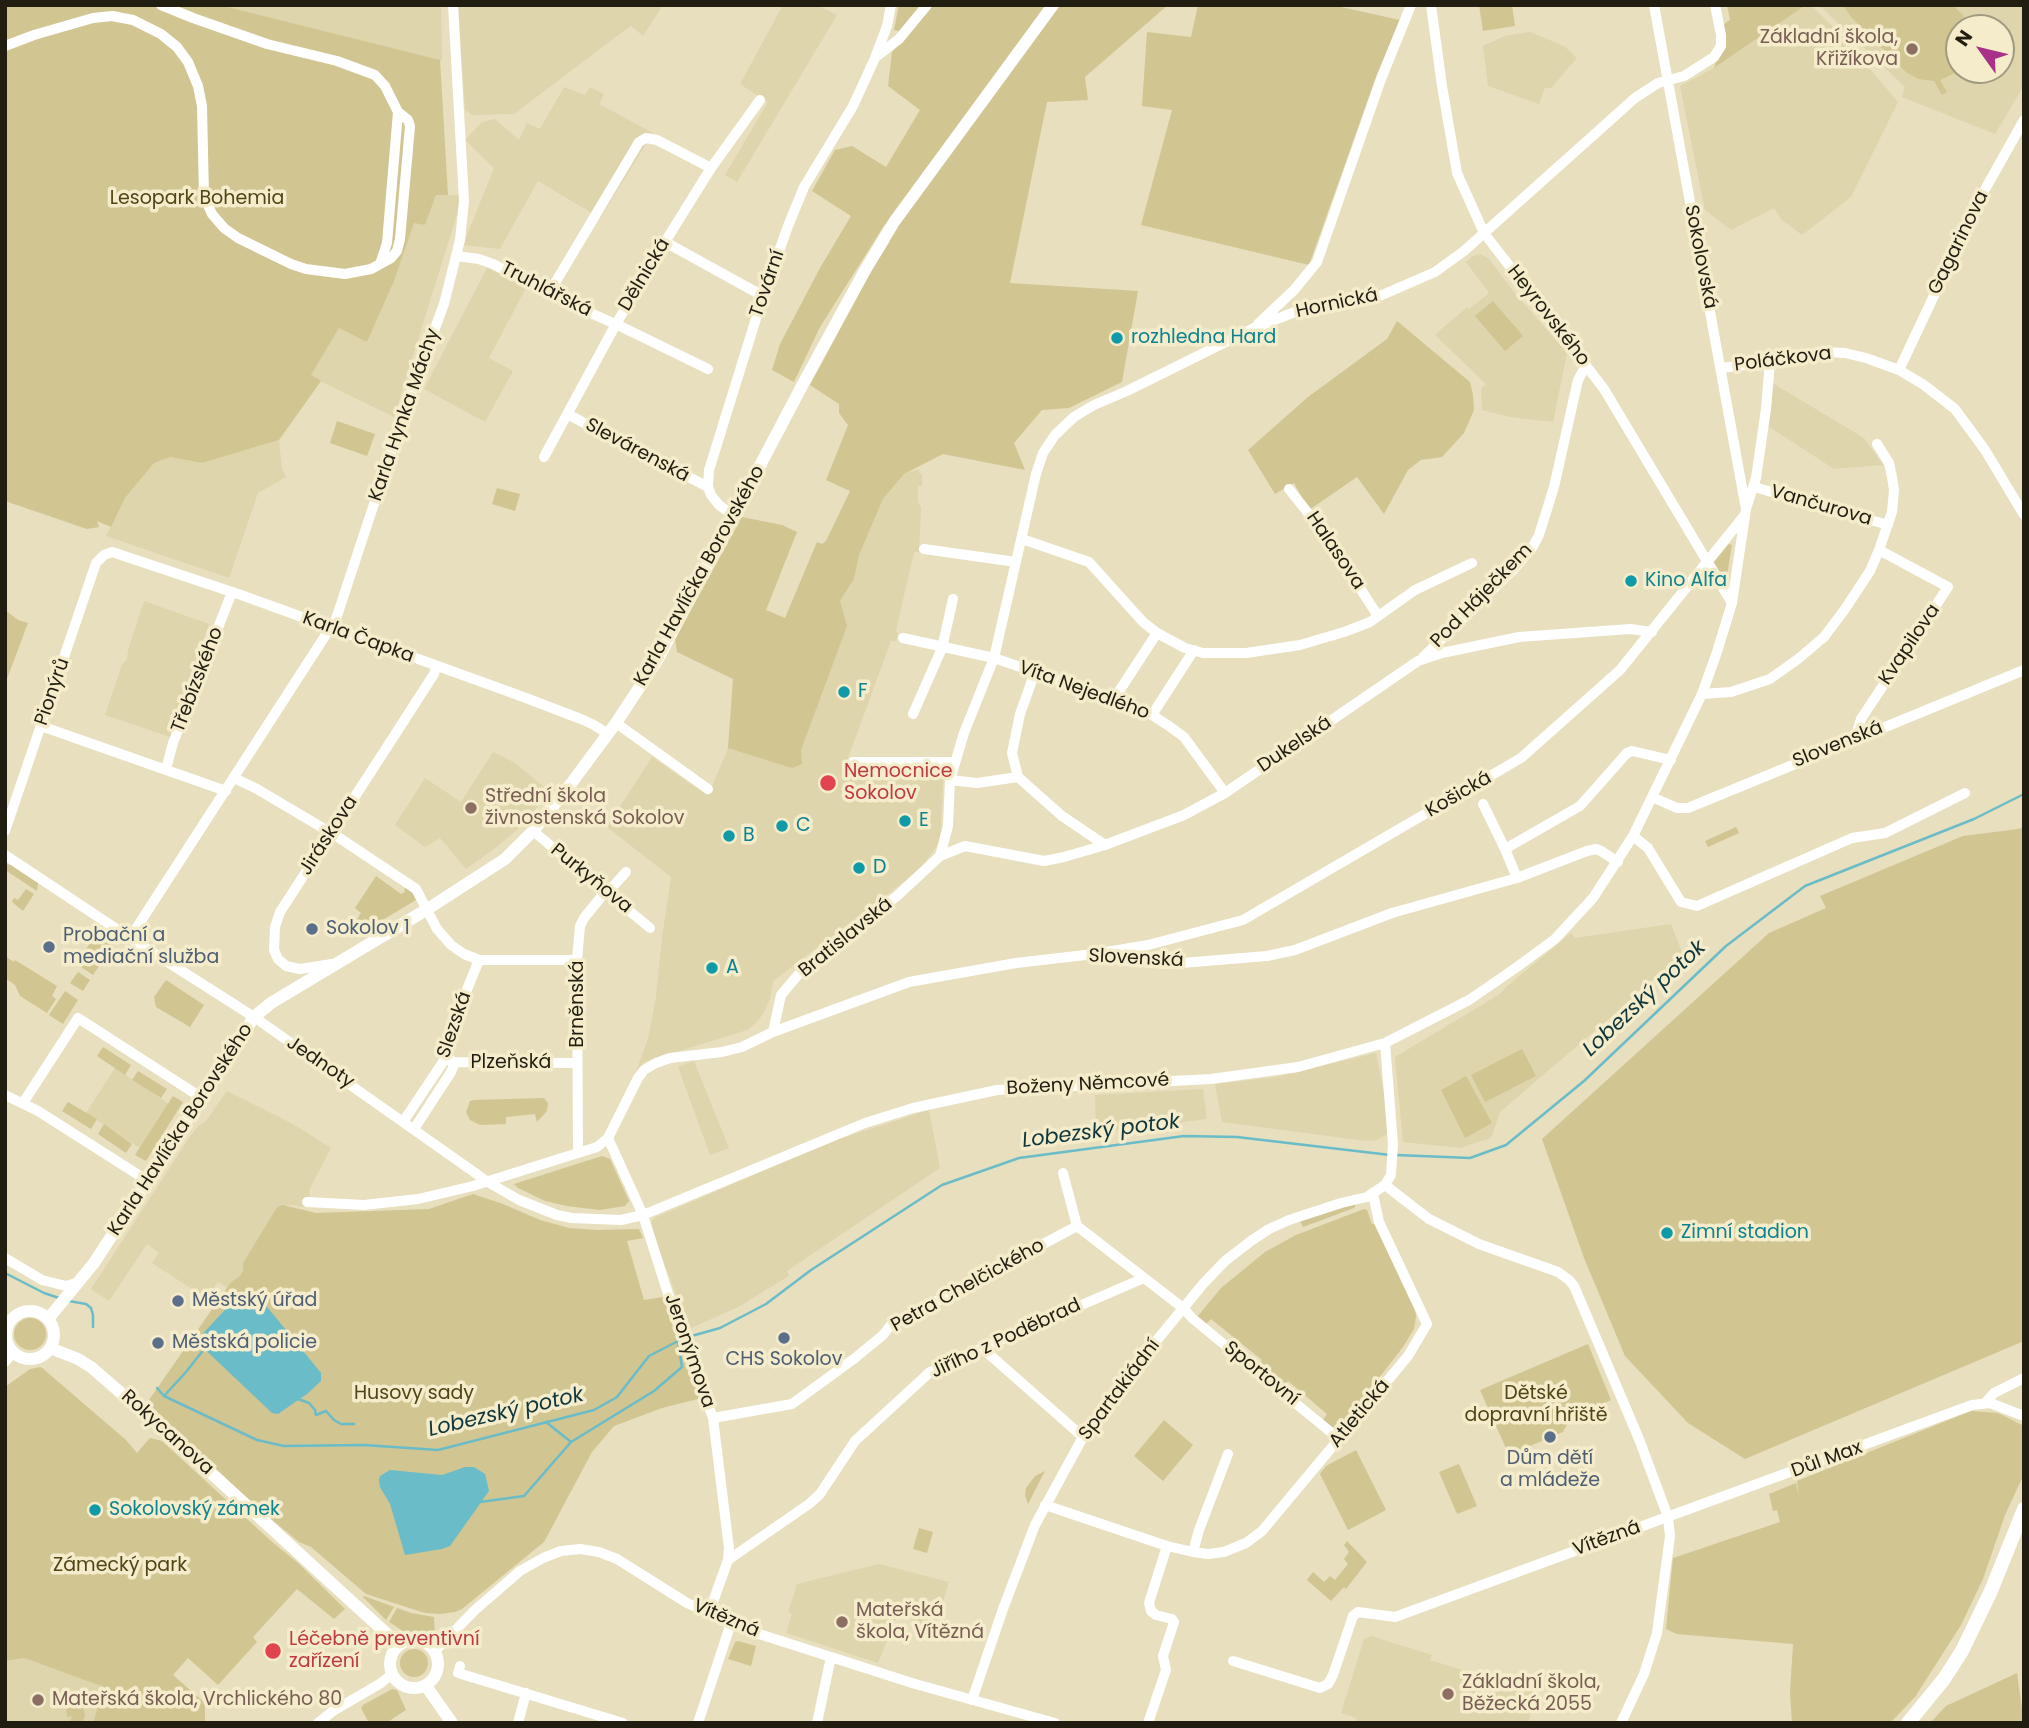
<!DOCTYPE html>
<meta charset="utf-8">
<style>
body{margin:0}
#map{position:relative;width:2029px;height:1728px;overflow:hidden;background:#e7dfbe;font-family:Poppins,sans-serif}
canvas{display:block}
.frame{position:absolute;inset:0;border:7px solid #211e11;pointer-events:none}
.north{position:absolute;left:1945px;top:14px;width:70px;height:70px;box-sizing:border-box;background:#f4ecca;border:2px solid #a09a80;border-radius:50%;rotate:304deg;font-size:19px;font-weight:700;line-height:28px;text-align:center;color:#211e11}
.north::after{content:'';display:block;margin:auto;width:24px;height:32px;background:#a93187;clip-path:polygon(50% 0,100% 100%,50% 72%,0 100%)}
</style>
<div id="map">
<canvas width="2029" height="1728"></canvas>
<div class="frame"></div>
<div class="north">N</div>
</div>
<script>
const g = document.querySelector('canvas').getContext('2d');
g.lineJoin = 'round';
function paint(path, color) { g.fillStyle = color; g.fill(path, 'evenodd'); }
const toPath = rows => new Path2D(rows.map(r => 'M' + r).join(''));
function strokePath(path, color, width, dash) { g.strokeStyle = color; g.lineWidth = width; g.lineCap = dash ? 'butt' : 'round'; g.setLineDash(dash || []); g.stroke(path); }
function label(font, color, halo, rows, align = 'center') {
  g.font = font + ' Poppins,sans-serif'; g.lineWidth = 7; g.setLineDash([]); g.textBaseline = 'middle'; g.strokeStyle = halo; g.fillStyle = color; for (const [text, x, y, turn = 0] of rows) {
    g.save(); g.translate(x, y); g.rotate((+turn || 0) * Math.PI / 180); g.textAlign = isNaN(turn) ? turn : align; if (halo) g.strokeText(text, 0, 0); g.fillText(text, 0, 0); g.restore();
  }
}
paint(toPath([
 [220,5,441,5,442,61],
 [458,5,663,5,643,36,631,26,625,30,514,114,473,115,465,110],
 [783,5,817,5,837,15,737,182,725,175,768,102,740,84],
 [1806,5,1811,5,1842,36,1898,102,1851,197,1802,235,1782,220,1774,208,1731,230,1705,210,1680,86,1714,68],
 [1819,5,2024,5,2024,85,1995,134,1902,97,1905,87],
 [1959,28,2001,28,2001,70,1959,70],
 [1530,32,1564,46,1577,58,1551,88,1545,88,1539,104,1488,86,1483,46,1505,36],
 [564,87,585,95,590,87,604,94,599,104,653,133,600,218,538,181,500,249,463,245,494,168,465,140,482,122,495,119,519,140,527,123,540,129],
 [436,195,460,195,459,208,394,417,310,376,339,328,367,341,394,281,414,222,425,225],
 [1480,254,1488,258,1514,292,1567,353,1553,422,1510,417,1482,410,1481,389,1486,384,1435,335,1467,307,1469,309,1489,293,1466,262,1473,256],
 [487,268,527,286,489,358,513,371,485,422,424,389],
 [1774,384,1864,438,1883,465,1834,469,1768,426],
 [279,440,282,469,286,477,258,493,229,578,106,536,125,498,154,462,170,457,202,463],
 [919,469,919,473,922,474,922,486,918,486,918,502,921,507,919,552,914,552,896,630,898,634,896,641,891,641,848,758,847,769,944,769,940,842,918,871,773,981,770,999,763,1014,756,1023,747,1030,644,1062,636,1072,648,1039,656,997,662,938,671,877,607,827,652,757,708,796,747,703,840,601,854,579,859,555,883,499,904,474],
 [144,601,209,624,170,737,105,715,122,665,127,659,128,650],
 [493,752,515,763,550,792,520,827,498,846,466,869,440,838,425,847,395,825,425,778,461,802],
 [1671,924,1683,955,1500,1112,1491,1138,1460,1148,1403,1142,1395,1057,1500,994,1505,988,1571,933,1575,938],
 [1376,1053,1386,1104,1387,1128,1387,1134,1377,1140,1366,1141,1222,1122,1215,1084,1276,1077],
 [694,1061,729,1148,710,1155,678,1067],
 [115,1068,169,1104,140,1148,86,1113],
 [1203,1089,1207,1119,1096,1133,1095,1095],
 [227,1091,293,1124,331,1148,309,1190,310,1196,305,1207,291,1205,279,1206,243,1263,243,1271,240,1276,231,1282,227,1288,218,1282,206,1298,152,1263,159,1253,147,1244,109,1301,91,1289,191,1135,198,1126,206,1121],
 [929,1110,940,1168,787,1271,789,1276,738,1307,689,1329,650,1226,651,1222,654,1218,833,1141],
 [879,1564,949,1582,934,1630,898,1613,878,1663,786,1633,792,1614,788,1612,797,1584],
 [1371,1636,1432,1655,1430,1660,1536,1693,1528,1723,1356,1723,1357,1718,1341,1713,1364,1639],
 [24,1658,105,1687,93,1723,5,1723,5,1661]
]), '#ded5ac');
paint(toPath([
 [5,5,220,5,440,60,448,195,436,195,425,225,414,223,394,281,367,342,339,328,311,375,321,381,279,440,202,463,170,457,154,463,125,498,111,527,97,521,99,527,87,529,5,501],
 [899,5,1168,5,1085,77,1088,100,1047,102,1010,283,1138,291,1122,382,1069,408,1042,410,1014,443,1025,470,943,454,904,474,883,499,859,555,854,579,840,601,847,626,801,750,802,764,792,768,728,748,733,679,677,652,675,639,742,517,782,525,797,532,766,610,785,618,817,542,822,544,826,541,850,491,826,480,848,425,839,413,839,404,810,385,873,268,889,243,893,222,885,224,820,327,794,382,772,370,780,344,820,268,851,216,812,191,835,150,852,146,886,167,920,110,888,86,892,52,908,33,894,30],
 [1198,5,1332,5,1400,20,1377,74,1309,265,1141,225,1172,110,1142,106,1147,32,1191,37],
 [1479,5,1512,5,1515,26,1483,31],
 [1727,5,1806,5,1714,68,1719,53,1721,26,1730,20],
 [1843,5,1953,5,1972,25,1969,28,1959,28,1959,69,1953,74,1940,80,1947,92,1942,95,1934,81,1918,79,1906,72,1851,17],
 [1493,301,1523,336,1505,351,1475,316],
 [1397,321,1470,382,1473,395,1474,410,1464,433,1442,457,1421,460,1408,470,1384,514,1357,477,1309,510,1294,483,1275,494,1248,450,1308,397,1387,339],
 [337,421,375,434,367,456,330,443],
 [497,488,520,494,515,511,492,504],
 [1729,544,1732,545,1726,582,1714,562],
 [5,610,18,620,28,623,5,684],
 [1736,827,1739,833,1708,847,1705,841],
 [2024,827,2024,1341,1745,1459,1688,1423,1625,1356,1584,1258,1542,1139,1769,933,1826,908,1820,896,1963,836,2018,829],
 [5,864,11,865,38,883,37,891,5,870],
 [376,876,401,894,405,892,404,885,415,895,416,900,354,937,347,935,361,913,355,908],
 [26,889,34,894,23,911,12,902,14,898,18,900],
 [87,929,113,945,93,975,81,967,87,955,84,952,90,943,82,937],
 [5,956,14,962,15,960,57,986,52,996,56,999,47,1013,20,996,15,985,5,978],
 [78,972,90,980,83,991,70,983],
 [166,980,204,1005,190,1027,156,1007,154,997],
 [65,991,78,1000,63,1024,49,1015],
 [103,1047,131,1065,125,1075,97,1056],
 [1522,1049,1536,1076,1485,1102,1471,1075],
 [138,1071,167,1089,161,1098,132,1080],
 [1466,1076,1492,1123,1465,1138,1441,1090],
 [173,1096,183,1102,146,1161,135,1155],
 [544,1098,548,1103,547,1111,537,1122,535,1114,506,1117,506,1124,480,1125,470,1120,466,1112,470,1101,474,1100],
 [68,1102,97,1119,91,1129,62,1111],
 [104,1124,132,1144,126,1153,98,1134],
 [602,1156,610,1159,629,1201,625,1206,600,1210,567,1206,545,1201,518,1188,514,1184],
 [473,1194,503,1204,540,1220,569,1228,597,1230,639,1229,643,1238,627,1241,644,1300,663,1297,702,1398,662,1408,614,1426,592,1452,544,1542,462,1609,455,1612,440,1614,425,1613,366,1594,311,1547,299,1542,246,1498,153,1408,149,1400,231,1282,240,1276,243,1271,243,1263,276,1209,279,1206,283,1205,316,1213,429,1209],
 [1356,1204,1354,1208,1303,1227,1300,1221,1310,1217],
 [1364,1209,1367,1210,1372,1224,1376,1224,1415,1307,1416,1317,1414,1329,1403,1347,1375,1383,1376,1386,1341,1428,1336,1430,1323,1420,1327,1414,1288,1381,1283,1387,1258,1366,1262,1360,1211,1319,1206,1324,1197,1317,1221,1288,1265,1252,1296,1235],
 '14 1334a16 16 0 1 1 32 0a16 16 0 1 1-32 0Z',
 [1588,1344,1611,1400,1570,1419,1563,1432,1509,1455,1480,1390],
 [41,1367,126,1440,137,1453,150,1438,162,1441,271,1541,298,1563,345,1609,334,1619,297,1589,253,1637,257,1642,218,1685,188,1658,173,1675,205,1703,205,1723,93,1723,104,1687,24,1658,5,1661,5,1387,30,1369],
 [1971,1411,1998,1413,2022,1425,2024,1428,2024,1474,2005,1515,1983,1579,1961,1625,1915,1697,1890,1723,1792,1723,1790,1693,1793,1644,1677,1634,1666,1629,1673,1558,1780,1522,1777,1510,1773,1511,1769,1494,1796,1483,1799,1497,1797,1481],
 [1164,1420,1193,1445,1163,1481,1134,1456],
 [1356,1450,1386,1510,1348,1530,1320,1474,1326,1466],
 [1459,1464,1477,1506,1457,1514,1439,1472],
 [1045,1471,1028,1504,1025,1495,1026,1488,1035,1476],
 [919,1528,933,1532,927,1553,913,1549],
 [1347,1541,1367,1562,1346,1589,1344,1587,1331,1601,1307,1580,1313,1572,1324,1582,1330,1576,1335,1580,1348,1564,1344,1559,1349,1552,1344,1545],
 [364,1596,394,1607,386,1620,363,1597],
 [397,1608,411,1613,434,1617,435,1636,427,1638,407,1634,394,1625,389,1622],
 [738,1641,756,1646,751,1666,728,1659,735,1642],
 '400 1663a14 14 0 1 1 28 0a14 14 0 1 1-28 0Z',
 [2017,1673,2024,1723,1930,1723,1946,1706],
 [392,1689,397,1690,406,1710,386,1723,369,1723,361,1708,363,1705],
 [82,1703,85,1716,82,1723,70,1723,72,1716,67,1717,66,1707]
]), '#d1c592');
paint(toPath([
 [249,1293,259,1297,321,1373,321,1381,307,1394,278,1414,272,1413,196,1341,236,1298],
 [465,1467,474,1467,485,1474,489,1491,450,1546,442,1549,405,1555,390,1504,380,1487,379,1480,380,1476,390,1470,442,1475]
]), '#6abcc8');
strokePath(toPath([
 [1396,1155,1470,1158,1506,1145,1584,1081,1726,946,1805,886,1974,819,2024,794],
 [5,1273,44,1293,59,1298],
 [69,1301,86,1304,91,1308,93,1315,93,1327],
 [688,1337,720,1328,766,1304,811,1270,942,1185,1019,1158,1184,1136,1237,1137,1390,1155],
 [157,1388,164,1396,257,1440,284,1446,364,1445,438,1450,594,1410,617,1397,649,1356,682,1339],
 [164,1396,186,1372,205,1348],
 [298,1399,309,1403,315,1410,316,1415,326,1411,334,1420,341,1424,354,1424],
 [546,1422,571,1442,654,1391,682,1367,678,1341],
 [480,1502,524,1496,571,1442]
]), '#6abcc8', 2.5);
strokePath(toPath([
 [1431,5,1442,86,1457,173,1484,233,1604,389,1732,603],
 [5,46,34,35,93,18,112,16,133,20,161,34,177,47,188,62,198,86,202,106,204,196,212,214,224,228,238,238,291,264,306,269,345,274,371,269,391,258,397,251,400,239,410,126,408,120,398,112,385,86,375,75,337,61,267,44,193,18,161,5],
 [877,56,899,39,927,5],
 [665,242,763,296],
 [457,256,479,259,493,264,575,306,622,327,708,369],
 [380,264,387,243,398,112],
 [549,293,639,142,646,138,657,140,711,168],
 [1258,324,1294,290,1317,262,1381,79,1411,5],
 [1721,368,1770,362,1823,352,1845,353,1866,358,1899,370,1924,385,1955,409,1985,450,2024,515],
 [1899,370,1979,200,2024,120],
 [567,414,708,487],
 [544,457,616,324,665,242,711,168,760,100],
 [1754,487,1888,525],
 [1289,489,1327,537,1378,616],
 [1747,506,1756,478,1766,409,1770,362],
 [734,516,719,505,711,495,708,487,709,470,763,296,788,226,804,187,853,106,875,58,887,26,891,5],
 [1022,539,1089,562,1143,622,1157,633,1185,648,1203,653,1246,653,1300,645,1344,632,1370,622,1415,590,1472,563],
 [924,549,1016,562],
 [903,638,994,658,1114,699,1152,715,1169,726,1184,737,1225,793],
 [1423,657,1513,570,1532,548,1539,535,1554,487,1578,380,1586,366],
 [1035,672,1020,714,1012,753,1018,777,1062,816,1105,845],
 [1702,694,1731,692,1770,679,1798,659,1824,637,1845,609,1870,571,1879,550,1892,512,1894,490,1892,477,1889,463,1877,444],
 [1114,699,1157,633],
 [913,714,942,648,953,599],
 [1152,715,1194,650],
 [616,723,708,789],
 [41,726,226,791],
 [1859,736,1858,729,1861,719,1948,587,1879,550],
 [853,762,955,762],
 [166,769,173,743,232,592],
 [234,778,257,789,338,837,416,889,437,929,451,945,464,954,479,960,577,960],
 [950,780,977,783,1018,777],
 [1652,797,1677,808,1688,808,2024,670],
 [1483,804,1505,849,1517,878],
 [5,831,96,563,104,555,112,552,241,595,518,695,581,719,594,725,608,734],
 [533,831,650,928],
 [1633,836,1648,848,1681,902,1697,906,1852,838,1885,833,1965,793],
 [1505,849,1580,806,1627,753,1632,751,1671,760],
 [5,855,130,938,254,1017,488,1182,519,1200,557,1215,572,1218,621,1220,643,1215,865,1123,913,1108,997,1090,1211,1079,1298,1067,1385,1043,1469,1000,1517,967,1555,939,1593,898,1633,836,1702,694,1717,652,1732,603,1746,509,1654,5],
 [940,856,948,826,950,780,964,733,994,658,1036,474,1043,453,1055,435,1074,417,1094,405,1127,391,1254,328,1300,310,1382,295,1435,272,1464,251,1635,98,1658,83,1684,76,1714,57,1721,46,1721,35,1715,5],
 [130,938,336,619,407,404,444,304,460,240,464,201,453,5],
 [1100,953,1148,945,1243,920,1521,758,1620,670,1744,516],
 [332,964,300,969,286,966,278,959,274,950,275,927,280,912,387,747,434,674,436,667],
 [773,1032,781,995,797,976,818,955,897,896,940,856,965,846,1044,861,1064,857,1105,845,1184,815,1225,793,1418,661,1442,653,1519,637,1630,629,1652,632],
 [1385,1043,1393,1144,1391,1175,1385,1185,1429,1219,1479,1244,1558,1272,1569,1280,1574,1286,1639,1439,1668,1517,1670,1536,1657,1633,1644,1674,1621,1723],
 [445,1059,455,1062,577,1063],
 [5,1095,38,1111,148,1181],
 [23,1103,78,1018,202,1098],
 [403,1122,445,1059,442,1051,479,960],
 [414,1129,451,1072,455,1062],
 [608,1138,643,1215,676,1319,713,1418,729,1548,728,1560,709,1613],
 [578,1153,577,960,580,926,584,918,601,897,608,892,626,872],
 [1063,1173,1077,1226,1183,1308,1192,1318,1339,1439],
 [307,1202,364,1205,418,1199,473,1186,597,1147,608,1138,638,1078,644,1070,656,1063,670,1058,722,1052,742,1047,773,1032,909,982,1016,963,1094,954,1130,961,1170,964,1267,956,1295,950,1392,913,1517,878,1587,851,1596,849,1601,851,1618,862],
 [5,1258,42,1280,66,1286,79,1282],
 [982,1348,1083,1437],
 [5,1362,13,1353],
 [1985,1403,1994,1393,2024,1378],
 [713,1418,792,1404,855,1358,883,1335,890,1326,1077,1226],
 [1045,1505,1167,1546,1193,1552,1208,1554,1224,1552,1246,1543,1262,1531,1408,1356,1427,1324,1379,1222,1373,1194],
 [1193,1552,1199,1530,1228,1454],
 [728,1560,809,1504,820,1494,855,1441,930,1372,982,1348,1144,1278],
 [435,1651,475,1610,520,1571,543,1558,561,1551,580,1549,599,1552,617,1559,687,1603,753,1632,912,1683,1055,1723],
 [1233,1661,1320,1688,1328,1684,1333,1675,1353,1616,1358,1612,1395,1617,1972,1405,1990,1403,2024,1416],
 [460,1666,458,1673,623,1723],
 [972,1700,1003,1609,1035,1525,1083,1437,1121,1384,1203,1284,1225,1261,1251,1241,1269,1229,1289,1220,1341,1203,1367,1197,1385,1185],
 [318,1723,333,1711,381,1683,392,1674],
 [518,1723,526,1693],
 [698,1723,731,1623],
 [817,1723,831,1657],
 [1148,1723,1166,1670,1163,1656,1174,1622,1172,1619,1156,1615,1151,1611,1149,1603,1167,1546]
]), '#fff', 10);
strokePath(toPath([
 '6 1335a24 24 0 1 1 48 0a24 24 0 1 1-48 0Z',
 [48,1319,94,1263,254,1017,271,1003,426,910,505,859,533,831,570,785,616,723,658,659,804,382,864,272,894,222,1053,5],
 [50,1348,78,1359,91,1367,174,1439,399,1645],
 '390 1664a24 24 0 1 1 48 0a24 24 0 1 1-48 0Z',
 [426,1686,452,1723]
]), '#fff', 12);
strokePath(toPath([
 [1908,1723,1944,1679,1962,1651,1991,1591,2024,1509]
]), '#fff', 14);
for (const [x, y, r, color] of [
 [1912,49,7,"#8d6e63"],
 [1117,338,7,"#0f9aa8"],
 [1631,581,7,"#0f9aa8"],
 [844,692,7,"#0f9aa8"],
 [828,783,9,"#e0444e"],
 [471,808,7,"#8d6e63"],
 [905,821,7,"#0f9aa8"],
 [782,826,7,"#0f9aa8"],
 [729,836,7,"#0f9aa8"],
 [859,868,7,"#0f9aa8"],
 [312,929,7,"#5c6f8a"],
 [49,947,7,"#5c6f8a"],
 [712,968,7,"#0f9aa8"],
 [1667,1233,7,"#0f9aa8"],
 [178,1301,7,"#5c6f8a"],
 [784,1338,7,"#5c6f8a"],
 [158,1343,7,"#5c6f8a"],
 [1550,1437,7,"#5c6f8a"],
 [95,1510,7,"#0f9aa8"],
 [842,1622,7,"#8d6e63"],
 [273,1651,9,"#e0444e"],
 [1448,1694,7,"#8d6e63"],
 [38,1700,7,"#8d6e63"]
]) { const dot = new Path2D(); dot.arc(x, y, r, 0, 2 * Math.PI); g.fillStyle = color; g.fill(dot); strokePath(dot, '#f4ecca', 2.5); }
label('19px', '#785e54', '#f4ecca', [
 ["Základní škola,",1898,38,"right"],
 ["Křižíkova",1898,60,"right"],
 ["Střední škola",485,797],
 ["živnostenská Sokolov",485,819],
 ["Mateřská",856,1611],
 ["škola, Vítězná",856,1633],
 ["Základní škola,",1462,1683],
 ["Běžecká 2055",1462,1705],
 ["Mateřská škola, Vrchlického 80",52,1700]
], 'left');
label('19px', '#504515', '#f4ecca', [
 ["Lesopark Bohemia",197,199],
 ["Husovy sady",414,1394],
 ["Dětské",1536,1394],
 ["dopravní hřiště",1536,1416],
 ["Zámecký park",120,1566]
]);
label('19px', '#211e11', '#f4ecca', [
 ["Gagarinova",1959,243,-64],
 ["Sokolovská",1700,257,79],
 ["Dělnická",645,275,-59],
 ["Tovární",768,284,-71],
 ["Truhlářská",546,290,27],
 ["Hornická",1337,304,-12],
 ["Heyrovského",1548,316,52],
 ["Poláčkova",1783,360,-7],
 ["Karla Hynka Máchy",405,415,-71],
 ["Slevárenská",637,451,28],
 ["Vančurova",1821,506,16],
 ["Halasova",1335,551,56],
 ["Karla Havlíčka Borovského",700,576,-61],
 ["Pod Háječkem",1482,596,-46],
 ["Karla Čapka",358,638,20],
 ["Kvapilova",1910,645,-56],
 ["Třebízského",198,680,-69],
 ["Víta Nejedlého",1084,691,20],
 ["Pionýrů",53,692,-71],
 ["Dukelská",1295,745,-34],
 ["Slovenská",1838,745,-22],
 ["Košická",1459,795,-30],
 ["Jiráskova",329,836,-57],
 ["Purkyňova",591,879,39],
 ["Bratislavská",846,938,-39],
 ["Slovenská",1136,959,3],
 ["Brněnská",578,1004,-90],
 ["Slezská",455,1025,-71],
 ["Jednoty",320,1063,34],
 ["Plzeňská",511,1063],
 ["Boženy Němcové",1088,1085,-3],
 ["Karla Havlíčka Borovského",181,1130,-57],
 ["Petra Chelčického",968,1286,-29],
 ["Jiřího z Poděbrad",1006,1339,-25],
 ["Jeronýmova",689,1351,71],
 ["Sportovní",1261,1374,39],
 ["Spartakiádní",1120,1390,-53],
 ["Atletická",1360,1414,-50],
 ["Rokycanova",167,1433,42],
 ["Důl Max",1827,1460,-20],
 ["Vítězná",1607,1539,-20],
 ["Vítězná",726,1619,23]
]);
label('19px', '#0d838f', '#f4ecca', [
 ["rozhledna Hard",1131,338],
 ["Kino Alfa",1645,581],
 ["F",858,692],
 ["E",919,821],
 ["C",796,826],
 ["B",743,836],
 ["D",873,868],
 ["A",726,968],
 ["Zimní stadion",1681,1233],
 ["Sokolovský zámek",109,1510]
], 'left');
label('19px', '#be3a42', '#f4ecca', [
 ["Nemocnice",844,772],
 ["Sokolov",844,794],
 ["Léčebně preventivní",289,1640],
 ["zařízení",289,1662]
], 'left');
label('19px', '#4e5e75', '#f4ecca', [
 ["Sokolov 1",326,929],
 ["Probační a",63,936],
 ["mediační služba",63,958],
 ["Městský úřad",192,1301],
 ["Městská policie",172,1343],
 ["CHS Sokolov",784,1360,"center"],
 ["Dům dětí",1550,1459,"center"],
 ["a mládeže",1550,1481,"center"]
], 'left');
label('italic 21px', '#0e363c', '#f4ecca', [
 ["Lobezský potok",1645,999,-43],
 ["Lobezský potok",1101,1132,-7],
 ["Lobezský potok",506,1413,-13]
]);
</script>
